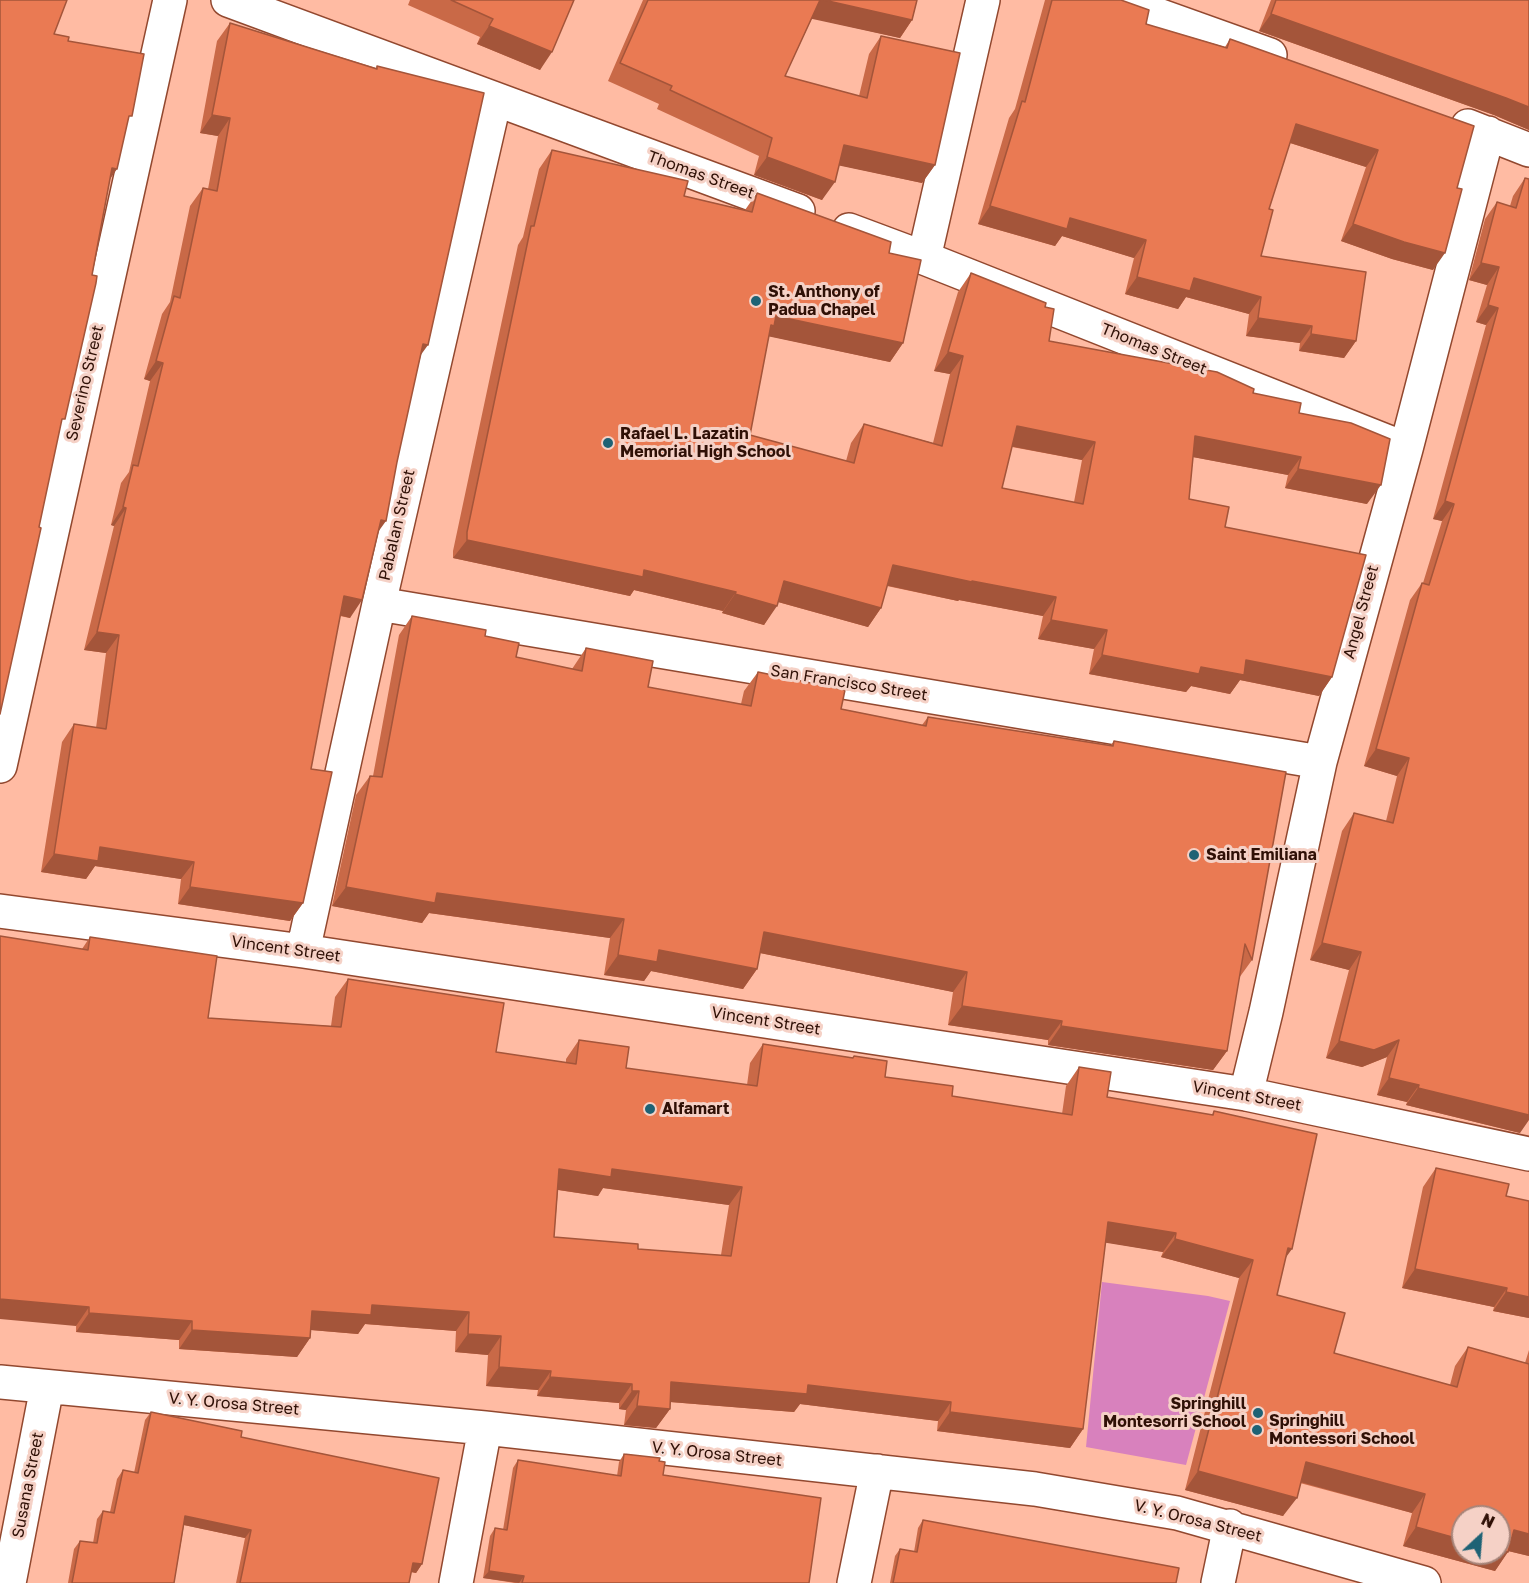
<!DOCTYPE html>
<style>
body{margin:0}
#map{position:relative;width:1529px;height:1583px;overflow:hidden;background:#ffbba3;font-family:"Golos Text",sans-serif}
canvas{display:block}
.north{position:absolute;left:1451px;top:1505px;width:60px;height:60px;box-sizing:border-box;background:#f5d1c6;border:2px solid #a68479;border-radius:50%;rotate:26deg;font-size:16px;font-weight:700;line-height:24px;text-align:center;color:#2f1006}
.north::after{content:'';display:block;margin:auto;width:21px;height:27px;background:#1e6275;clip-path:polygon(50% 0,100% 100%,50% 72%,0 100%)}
</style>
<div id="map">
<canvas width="1529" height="1583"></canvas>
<div class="north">N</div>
</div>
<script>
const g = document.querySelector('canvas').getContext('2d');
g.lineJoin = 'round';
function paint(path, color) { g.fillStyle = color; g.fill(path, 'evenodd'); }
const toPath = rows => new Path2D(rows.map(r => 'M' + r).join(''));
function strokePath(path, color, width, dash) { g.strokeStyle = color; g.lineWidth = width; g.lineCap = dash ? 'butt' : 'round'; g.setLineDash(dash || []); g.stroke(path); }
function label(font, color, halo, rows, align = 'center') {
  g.font = font + ' "Golos Text",sans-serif'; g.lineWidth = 6; g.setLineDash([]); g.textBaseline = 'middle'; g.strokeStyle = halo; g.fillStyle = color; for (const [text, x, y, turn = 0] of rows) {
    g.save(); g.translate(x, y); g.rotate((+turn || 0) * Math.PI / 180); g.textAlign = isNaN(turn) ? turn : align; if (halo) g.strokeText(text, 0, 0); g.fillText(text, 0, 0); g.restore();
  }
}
paint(toPath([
 [1102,1282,1208,1296,1230,1301,1186,1465,1086,1447]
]), '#d881bd');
const street = toPath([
 [228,0,798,211],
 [1116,0,1270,55],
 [1468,126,1529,150],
 [849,230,924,258,1406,449],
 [924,258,983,0],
 [379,604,1320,762],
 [0,766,170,0],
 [0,911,303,951,1246,1094,1529,1154],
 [303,951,379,604,495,99],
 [1246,1094,1266,1012,1320,762,1406,449,1488,133],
 [0,1382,485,1428,1035,1489,1177,1513,1424,1583],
 [9,1583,47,1387],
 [456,1583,485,1428],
 [854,1583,877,1471],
 [1218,1583,1230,1526]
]);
strokePath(street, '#92482f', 36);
strokePath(street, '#fff', 33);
paint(toPath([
 [410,0,574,0,540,70,477,44,480,37,408,5],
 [643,0,917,0,912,20,900,38,812,18,785,76,859,96,869,54,881,36,935,165,922,183,839,165,822,200,754,175,759,156,657,109,659,104,608,81],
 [1045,0,1121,0,1146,24,1225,47,1230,39,1474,126,1433,270,1392,259,1341,241,1366,167,1290,143,1269,209,1261,256,1356,341,1344,358,1299,351,1300,343,1246,336,1249,314,1186,297,1178,309,1125,294,1134,258,1062,236,1055,246,978,224,1009,118,1015,109],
 [1271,0,1529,0,1529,130,1494,115,1259,31],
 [230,23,376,68,377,66,421,355,378,531,350,618,340,616,311,769,303,903,290,921,178,904,181,879,95,866,86,879,41,872,62,742,74,724,96,728,106,653,84,650,114,526,111,525,121,483,129,472,150,381,144,379,162,314,170,302,190,206,203,188,208,189,218,136,200,133,217,41],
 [552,150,684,196,745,210,757,193,889,253,903,343,890,362,769,336,750,435,846,461,851,443,864,424,933,443,950,374,934,371,958,292,971,273,1045,307,1049,341,1253,393,1299,413,1367,504,1285,488,1288,475,1193,457,1189,499,1225,527,1332,677,1319,696,1240,680,1230,694,1191,686,1186,692,1089,674,1094,649,1038,639,1043,616,959,600,958,601,887,586,881,608,868,627,778,602,764,625,722,613,723,611,634,590,630,596,453,558,453,551,518,245,523,237,539,169],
 [1012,447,1082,460,1074,502,1002,488],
 [1525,178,1520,1133,1406,1105,1407,1102,1377,1095,1387,1057,1362,1067,1326,1058,1349,970,1310,960,1342,831,1354,813,1386,821,1397,776,1364,766,1410,600,1422,583,1423,583,1442,521,1433,519,1486,325,1476,322,1487,285,1469,280,1485,219,1497,202,1510,206,1513,196],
 [412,616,485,636,516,657,572,669,586,648,648,687,741,704,744,691,758,672,841,709,922,725,928,717,1110,746,1114,741,1286,772,1252,960,1239,978,1227,1051,1213,1070,1048,1045,1048,1040,948,1025,953,992,760,953,757,969,743,989,651,971,644,981,604,975,610,938,429,913,422,923,332,906,356,795,370,776,373,776,399,635],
 [90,937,208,1018,331,1026,335,997,348,979,496,1052,566,1063,566,1059,579,1040,626,1068,747,1085,750,1063,763,1044,852,1058,854,1056,885,1077,952,1096,1062,1114,1066,1086,1079,1067,1107,1097,1212,1115,1214,1111,1286,1257,1277,1295,1334,1353,1450,1385,1455,1366,1468,1347,1525,1363,1529,1350,1529,1556,1508,1551,1495,1571,1403,1546,1412,1513,1300,1483,1283,1516,1185,1490,1239,1278,1161,1257,1163,1252,1105,1242,1083,1429,1070,1448,937,1431,938,1421,800,1404,794,1412,670,1402,670,1409,656,1428,624,1425,626,1410,619,1409,619,1403,537,1396,538,1390,486,1386,488,1355,455,1352,456,1331,365,1324,358,1334,311,1330,310,1338,297,1357,179,1349,179,1340,76,1332,82,949],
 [603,1188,729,1205,721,1255,638,1249,554,1237,558,1190,598,1196],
 [1436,1168,1506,1196,1529,1318,1493,1311,1494,1307,1402,1288,1423,1187],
 [151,1412,241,1437,422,1564,416,1573,411,1572,409,1583,236,1583,245,1538,184,1525,174,1583,68,1583,74,1549,80,1541,93,1543,97,1519,103,1511,110,1512,117,1479,123,1470,134,1473,145,1420],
 [624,1454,659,1461,663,1475,809,1583,515,1583,483,1578,490,1536,495,1528,503,1530,513,1468,518,1460,617,1476,619,1462],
 [923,1520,1176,1583,890,1583,895,1556,900,1549,914,1552,918,1528]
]), '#c96947');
paint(toPath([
 [820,0,824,0,912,20,900,38,808,18],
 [1271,14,1506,98,1529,107,1529,130,1494,115,1259,31],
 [489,26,552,52,540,70,477,44],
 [212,115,230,118,218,136,200,133],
 [1296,124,1378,150,1366,167,1284,141],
 [844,145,935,165,922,183,832,164],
 [767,157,835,182,822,200,754,175],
 [112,168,117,169,106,185],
 [990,206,1070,218,1146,240,1134,258,1062,236,1055,246,978,224],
 [1353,224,1445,253,1433,270,1392,259,1341,241],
 [1481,263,1499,267,1487,285,1469,280],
 [1137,277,1194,278,1261,297,1249,314,1186,297,1178,309,1125,294],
 [1488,305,1498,308,1486,325,1476,322],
 [776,316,903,343,890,362,767,336],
 [1258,318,1312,326,1300,343,1246,336],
 [1311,334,1356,341,1344,358,1299,351],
 [423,344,428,345,415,363],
 [948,352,963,356,950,374,934,371],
 [156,361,163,363,150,381,144,379],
 [1017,426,1095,442,1082,460,1004,445],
 [1195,436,1301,457,1288,475,1182,455],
 [1298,469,1381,485,1367,504,1285,488],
 [1445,501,1454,504,1442,521,1433,519],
 [123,507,126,508,114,526,111,525],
 [381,520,386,521,373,539],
 [467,540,644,570,736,592,723,611,634,590,630,596,453,558],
 [893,565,1056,597,1043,616,959,600,958,601,880,584],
 [784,581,881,608,868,627,771,600],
 [735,594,777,606,764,625,722,613],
 [344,596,362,600,350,618,331,613],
 [1051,620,1107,630,1094,649,1038,639],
 [97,632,119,635,106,653,84,650],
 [1102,655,1201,667,1246,660,1332,677,1319,696,1240,680,1230,694,1191,686,1186,692,1089,674],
 [1376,749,1409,758,1397,776,1364,766],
 [100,847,194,862,181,879,95,866,86,879,41,872,54,854],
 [190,887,303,903,290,921,178,904],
 [346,887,437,893,624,919,610,938,429,913,422,923,332,906],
 [764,932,967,972,953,992,750,951],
 [1322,943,1361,952,1349,970,1310,960],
 [659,950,757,969,743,989,651,971,644,981,604,975,618,955],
 [962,1006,1062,1021,1048,1040,948,1025],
 [1061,1026,1227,1051,1213,1070,1048,1045],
 [1399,1040,1387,1057,1362,1067,1326,1058,1339,1041],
 [1389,1078,1419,1085,1407,1102,1377,1095],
 [1418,1088,1529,1115,1529,1120,1520,1133,1406,1105],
 [559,1169,612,1169,742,1187,729,1205,603,1188,598,1196,546,1188],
 [1108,1222,1176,1233,1163,1252,1095,1241],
 [1175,1239,1253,1260,1239,1278,1161,1257],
 [1288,1248,1292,1249,1279,1267],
 [1415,1269,1507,1288,1494,1307,1402,1288],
 [1506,1292,1529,1297,1529,1318,1493,1311],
 [0,1299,89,1307,76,1326,0,1319],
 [372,1305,469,1312,456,1331,365,1324,358,1334,299,1329,312,1311],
 [89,1313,192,1321,179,1340,76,1332],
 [192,1330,310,1338,297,1357,179,1349],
 [468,1334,501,1336,488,1355,455,1352],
 [499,1367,551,1371,538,1390,486,1386],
 [550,1377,632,1384,619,1403,537,1396],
 [671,1382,808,1385,951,1402,938,1421,800,1404,794,1412,658,1401],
 [632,1391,639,1391,626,1410,619,1409],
 [637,1406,670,1409,656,1428,624,1425],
 [950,1412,1083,1429,1070,1448,937,1431],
 [1306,1462,1425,1494,1412,1513,1293,1480],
 [1198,1471,1297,1498,1283,1516,1185,1490],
 [185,1516,251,1530,245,1538,179,1524],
 [1416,1527,1463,1540,1463,1553,1499,1553,1499,1550,1508,1552,1495,1571,1403,1546],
 [1514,1530,1529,1534,1529,1556,1500,1549],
 [413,1563,422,1564,416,1573,407,1571],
 [489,1571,524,1576,519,1583,483,1578]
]), '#a4553a');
const building = toPath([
 [0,0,67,0,54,34,69,37,68,41,144,54,132,116,129,116,117,169,112,168,92,275,97,276,96,283,65,419,62,419,39,527,41,528,0,714,0,0],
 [451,0,574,0,552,52,489,26,493,19,451,0],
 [648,0,820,0,785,76,867,98,881,36,960,53,935,165,844,145,835,182,767,157,772,138,670,90,672,86,620,63,648,0],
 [824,0,917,0,912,20,824,0],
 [1052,0,1121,0,1149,10,1146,24,1227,48,1230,39,1474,126,1457,188,1462,189,1445,253,1404,242,1353,224,1378,150,1296,124,1269,209,1273,210,1261,256,1366,272,1356,341,1311,334,1312,326,1258,318,1261,297,1194,278,1190,291,1137,277,1146,240,1070,218,1067,229,990,206,1022,101,1025,102,1052,0],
 [1276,0,1529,0,1529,107,1506,98,1271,14,1276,0],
 [230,23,377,69,377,66,484,93,428,345,423,344,397,462,386,521,381,520,362,600,344,596,311,769,332,772,303,903,190,887,194,862,100,847,98,861,54,854,74,724,106,729,119,635,97,632,126,508,123,507,133,465,138,466,163,363,156,361,174,296,180,298,203,188,217,191,230,118,212,115,230,23],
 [552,150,688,181,684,196,752,212,757,193,891,242,889,253,921,260,903,343,776,316,774,326,771,325,750,435,854,463,864,424,942,446,963,356,948,352,971,273,1046,303,1045,307,1054,309,1049,341,1217,372,1254,389,1253,393,1301,403,1299,413,1351,423,1390,439,1381,485,1298,469,1301,457,1195,436,1189,499,1229,507,1225,527,1366,555,1332,677,1246,660,1244,675,1201,667,1199,674,1102,655,1107,630,1051,620,1056,597,972,581,972,582,893,565,881,608,784,581,777,606,735,594,736,592,644,570,643,577,467,540,467,532,531,226,534,226,552,150],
 [1017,426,1095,442,1083,504,1002,488,1017,426],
 [1525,178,1529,179,1529,1115,1418,1088,1419,1085,1389,1078,1399,1040,1374,1050,1339,1041,1361,952,1322,943,1354,813,1393,823,1409,758,1376,749,1422,583,1429,585,1454,504,1445,501,1498,308,1488,305,1499,267,1481,263,1497,202,1516,208,1525,178],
 [412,616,486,630,485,636,519,643,516,657,582,671,586,648,653,661,648,687,751,706,758,672,845,690,841,709,926,726,928,717,1113,746,1114,741,1286,772,1252,960,1245,944,1227,1051,1061,1026,1062,1021,962,1006,967,972,764,932,757,969,659,950,657,962,618,955,624,919,437,893,435,903,346,887,370,776,382,777,412,616],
 [0,936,88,950,90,937,217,956,208,1018,341,1027,348,979,504,1003,496,1052,576,1064,579,1040,629,1047,626,1068,757,1086,763,1044,853,1058,854,1056,887,1061,885,1077,953,1086,952,1096,1072,1115,1079,1067,1111,1072,1107,1097,1213,1115,1214,1111,1317,1134,1292,1249,1288,1248,1277,1295,1345,1313,1334,1353,1457,1387,1468,1347,1529,1364,1529,1534,1514,1530,1508,1552,1499,1550,1499,1517,1463,1517,1463,1540,1416,1527,1425,1494,1306,1462,1297,1498,1198,1471,1253,1260,1175,1239,1176,1233,1108,1222,1083,1429,950,1412,951,1402,808,1385,807,1394,671,1382,670,1409,637,1406,639,1391,632,1391,632,1384,550,1377,551,1371,499,1367,501,1336,468,1334,469,1312,372,1305,371,1315,312,1311,310,1338,192,1330,192,1321,89,1313,89,1307,0,1299,0,936],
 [559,1169,611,1177,612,1169,742,1187,731,1256,638,1249,638,1244,554,1237,559,1169],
 [1436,1168,1509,1184,1506,1196,1529,1201,1529,1297,1506,1292,1507,1288,1415,1269,1436,1168],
 [151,1412,242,1431,241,1437,439,1478,422,1564,413,1563,409,1583,240,1583,251,1530,185,1516,174,1583,72,1583,80,1541,97,1543,103,1511,114,1513,123,1470,138,1473,151,1412],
 [624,1454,660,1458,659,1461,665,1462,663,1475,821,1498,809,1583,522,1583,524,1576,489,1571,495,1528,507,1530,518,1460,621,1476,624,1454],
 [923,1520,1179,1568,1176,1583,893,1583,900,1549,917,1552,923,1520]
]);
paint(building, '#ea7a53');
strokePath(building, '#a4553a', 1.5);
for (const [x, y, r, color] of [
 [756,301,6,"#1e6275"],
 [608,443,6,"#1e6275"],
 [1194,855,6,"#1e6275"],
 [650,1109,6,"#1e6275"],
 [1258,1413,6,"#1e6275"],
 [1257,1430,6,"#1e6275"]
]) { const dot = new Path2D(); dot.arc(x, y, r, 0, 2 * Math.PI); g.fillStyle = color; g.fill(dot); strokePath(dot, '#f5d1c6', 2); }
label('16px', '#2f1006', '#f5d1c6', [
 ["Thomas Street",701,175,20],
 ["Thomas Street",1154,349,22],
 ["Severino Street",85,383,-77],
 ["Pabalan Street",397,525,-77],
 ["Angel Street",1361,612,-75],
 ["San Francisco Street",849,683,9],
 ["Vincent Street",286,949,8],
 ["Vincent Street",766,1021,9],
 ["Vincent Street",1247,1096,10],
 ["V. Y. Orosa Street",234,1404,5],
 ["V. Y. Orosa Street",717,1454,6],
 ["Susana Street",28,1485,-79],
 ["V. Y. Orosa Street",1198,1521,14]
]);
label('bold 16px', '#2f1006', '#f5d1c6', [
 ["St. Anthony of",768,292],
 ["Padua Chapel",768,310],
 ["Rafael L. Lazatin",620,434],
 ["Memorial High School",620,452],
 ["Saint Emiliana",1206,855],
 ["Alfamart",662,1109],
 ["Springhill",1246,1404,"right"],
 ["Montesorri School",1246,1422,"right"],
 ["Springhill",1269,1421],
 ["Montessori School",1269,1439]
], 'left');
</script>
